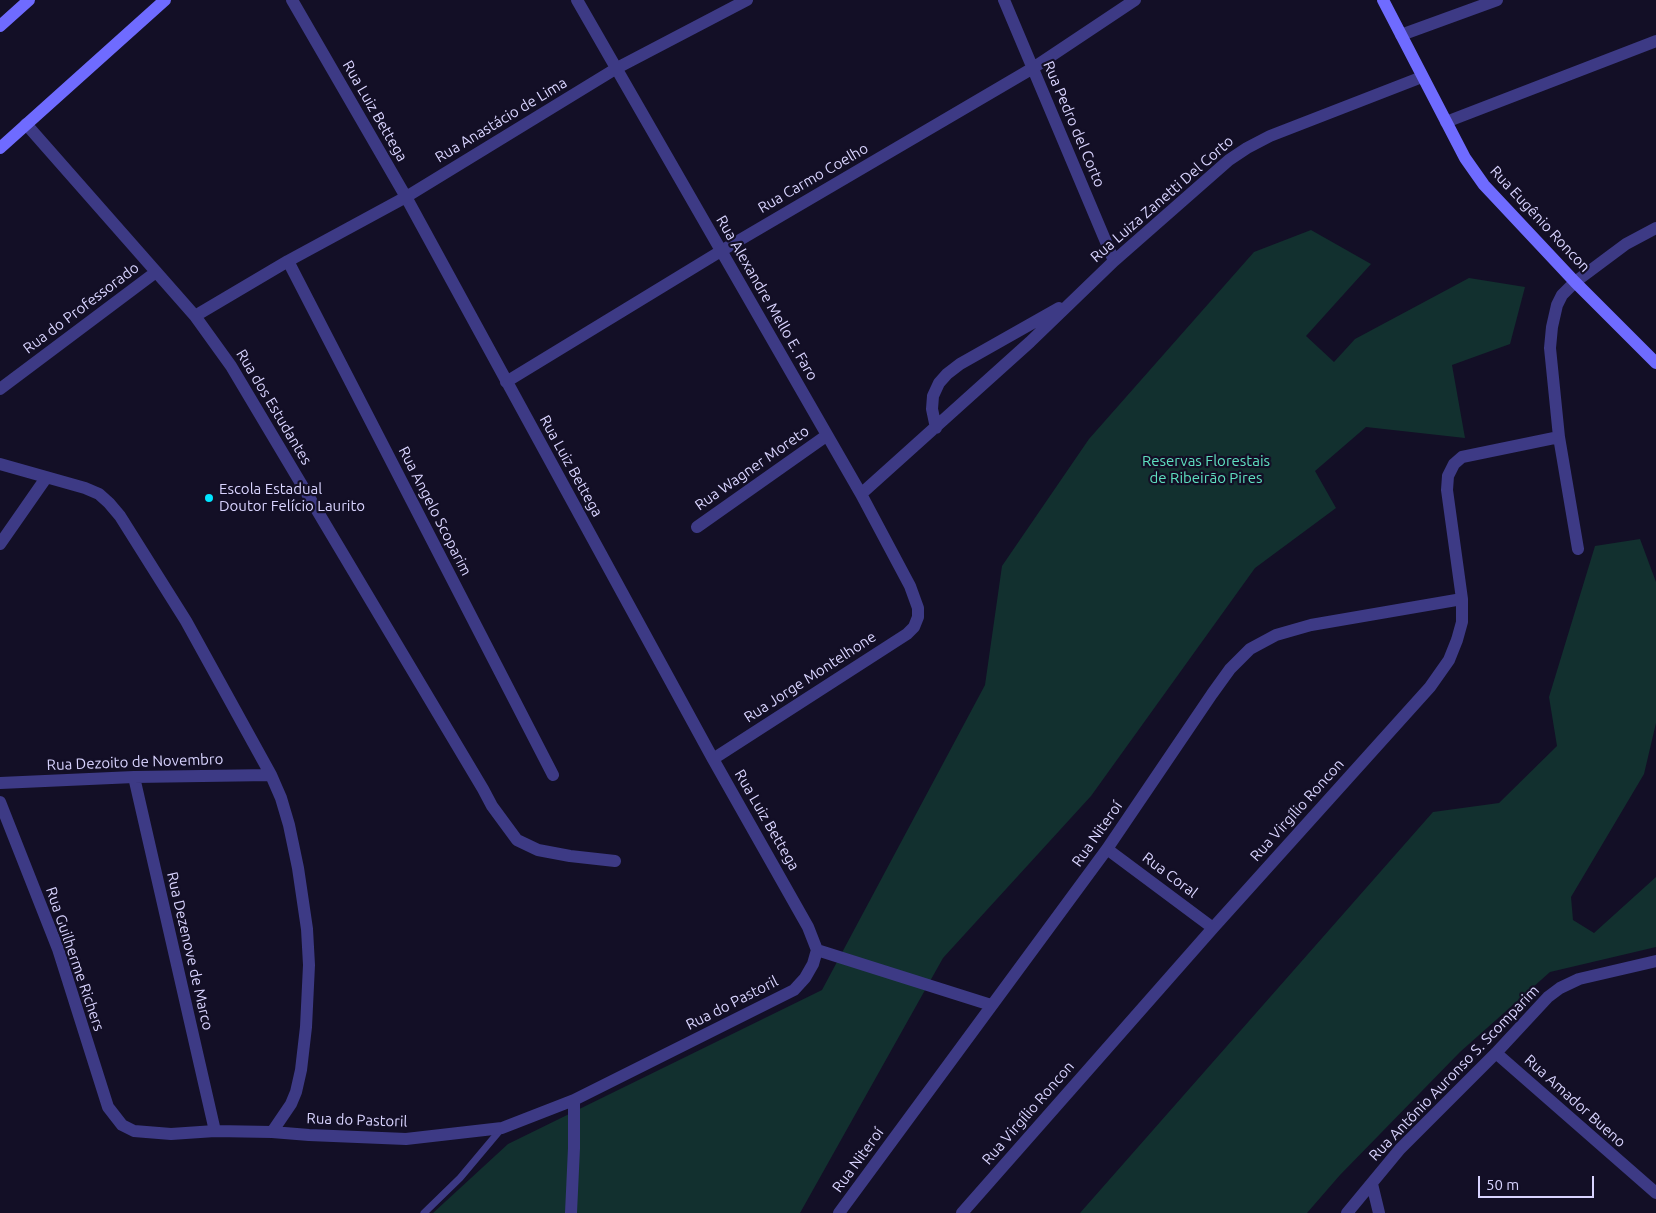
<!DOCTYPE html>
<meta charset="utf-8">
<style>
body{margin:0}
#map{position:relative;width:1656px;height:1213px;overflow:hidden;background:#130f26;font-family:Ubuntu,sans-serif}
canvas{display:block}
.scale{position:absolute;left:1478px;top:1176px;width:116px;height:22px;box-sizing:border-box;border:2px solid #d9d4ff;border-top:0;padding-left:6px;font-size:15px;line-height:18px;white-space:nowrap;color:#d9d4ff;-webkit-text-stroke:4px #130f26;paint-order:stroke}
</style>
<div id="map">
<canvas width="1656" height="1213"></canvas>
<div class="scale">50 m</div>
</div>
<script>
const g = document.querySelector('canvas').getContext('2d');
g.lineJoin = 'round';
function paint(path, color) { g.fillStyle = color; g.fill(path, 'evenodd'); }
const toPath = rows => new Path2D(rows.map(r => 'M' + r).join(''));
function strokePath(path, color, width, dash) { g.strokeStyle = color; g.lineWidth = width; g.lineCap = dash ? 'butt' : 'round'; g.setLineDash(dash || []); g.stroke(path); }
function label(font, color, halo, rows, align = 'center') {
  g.font = font + ' Ubuntu,sans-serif'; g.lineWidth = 4.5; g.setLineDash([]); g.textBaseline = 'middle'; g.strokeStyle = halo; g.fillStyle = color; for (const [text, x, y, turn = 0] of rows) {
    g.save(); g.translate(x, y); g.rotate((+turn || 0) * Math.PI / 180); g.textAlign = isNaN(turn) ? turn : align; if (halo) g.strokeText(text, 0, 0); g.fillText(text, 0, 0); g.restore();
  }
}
paint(toPath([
 [1311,230,1371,264,1306,336,1334,362,1355,339,1469,278,1525,287,1510,344,1452,365,1465,438,1366,427,1315,471,1336,508,1255,568,1091,796,943,958,800,1213,433,1213,508,1144,822,990,985,685,1002,566,1089,439,1254,252],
 [1640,539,1656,582,1656,723,1644,774,1571,897,1573,920,1594,933,1656,877,1656,947,1550,972,1460,1052,1340,1175,1307,1213,1080,1213,1433,812,1499,803,1557,746,1549,697,1595,546]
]), '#12302f');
strokePath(toPath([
 [424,1213,460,1178,502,1128]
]), '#3d3a85', 7);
strokePath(toPath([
 [577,0,861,494,910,586,918,608,918,617,914,627,907,634,713,759],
 [1004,0,1114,261],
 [1401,35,1497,0],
 [1446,122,1656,41],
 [26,124,195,316,231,366,483,789,492,806,517,840,538,850,570,856,615,861],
 [288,261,553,775],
 [195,316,288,261,406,197,617,68,747,0],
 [506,382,721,251,1033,68,1135,0],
 [0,389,156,272],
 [936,428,932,409,933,396,939,383,947,374,960,364,1059,308],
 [0,464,85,488,99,494,109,503,120,516,186,621,271,775,281,798,289,825,298,868,307,929,309,965,306,1027,301,1070,296,1092,291,1104,272,1132],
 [861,494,1030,342,1114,261,1229,160,1247,148,1270,136,1422,77],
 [697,527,826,436],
 [0,544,46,478],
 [1578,549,1559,437,1550,348,1552,327,1557,305,1562,295,1575,282,1626,244,1656,228],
 [134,777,215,1131],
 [0,783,134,777,271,775],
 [0,802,58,949,108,1107,122,1125,134,1131,171,1134,215,1131,272,1132,309,1135,406,1139,502,1128,574,1100,794,990,805,978,813,964,817,950,808,927,713,759,406,197,292,0],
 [1107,849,1213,928],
 [817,950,991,1005],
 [1496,1053,1656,1193],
 [1372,1184,1379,1213],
 [571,1213,574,1148,574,1100],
 [839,1213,1107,849,1212,694,1230,669,1250,649,1276,635,1311,625,1462,599],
 [962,1213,1213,928,1430,687,1449,660,1457,640,1462,622,1462,599,1447,490,1448,476,1454,464,1462,457,1559,437],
 [1347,1213,1400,1149,1496,1053,1548,997,1560,988,1579,979,1656,961]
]), '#3d3a85', 12);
strokePath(toPath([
 [1383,0,1465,158,1484,185,1575,282,1656,363],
 [0,26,29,0],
 [0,148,165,0]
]), '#6f6bff', 12);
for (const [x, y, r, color] of [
 [209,498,5,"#00e5ff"]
]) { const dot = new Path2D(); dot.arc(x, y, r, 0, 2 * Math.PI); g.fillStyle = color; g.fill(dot); strokePath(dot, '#130f26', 2); }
label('15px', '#d9d4ff', '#130f26', [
 ["Rua Luiz Bettega",375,111,60],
 ["Rua Anastácio de Lima",501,120,-31],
 ["Rua Pedro del Corto",1074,124,67],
 ["Rua Carmo Coelho",813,178,-30],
 ["Rua Luiza Zanetti Del Corto",1162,199,-41],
 ["Rua Eugênio Roncon",1540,219,47],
 ["Rua Alexandre Mello E. Faro",767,298,60],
 ["Rua do Professorado",81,308,-37],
 ["Rua dos Estudantes",274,407,59],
 ["Rua Luiz Bettega",571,466,61],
 ["Rua Wagner Moreto",752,468,-35],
 ["Rua Angelo Scoparim",435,511,63],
 ["Rua Jorge Montelhone",810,677,-33],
 ["Rua Dezoito de Novembro",135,762,-2],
 ["Rua Virgílio Roncon",1297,810,-48],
 ["Rua Luiz Bettega",767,820,60],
 ["Rua Niteroí",1097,834,-55],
 ["Rua Coral",1170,875,37],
 ["Rua Dezenove de Marco",190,951,77],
 ["Rua Guilherme Richers",75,959,71],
 ["Rua do Pastoril",732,1003,-27],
 ["Rua Antônio Auronso S. Scomparim",1454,1073,-46],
 ["Rua Amador Bueno",1575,1101,42],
 ["Rua Virgílio Roncon",1028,1113,-49],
 ["Rua do Pastoril",357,1120,2],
 ["Rua Niteroí",858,1160,-54]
]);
label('15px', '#5fe0c0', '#130f26', [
 ["Reservas Florestais",1206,461],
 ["de Ribeirão Pires",1206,478]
]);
label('15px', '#d9d4ff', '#130f26', [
 ["Escola Estadual",219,489],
 ["Doutor Felício Laurito",219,506]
], 'left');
</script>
